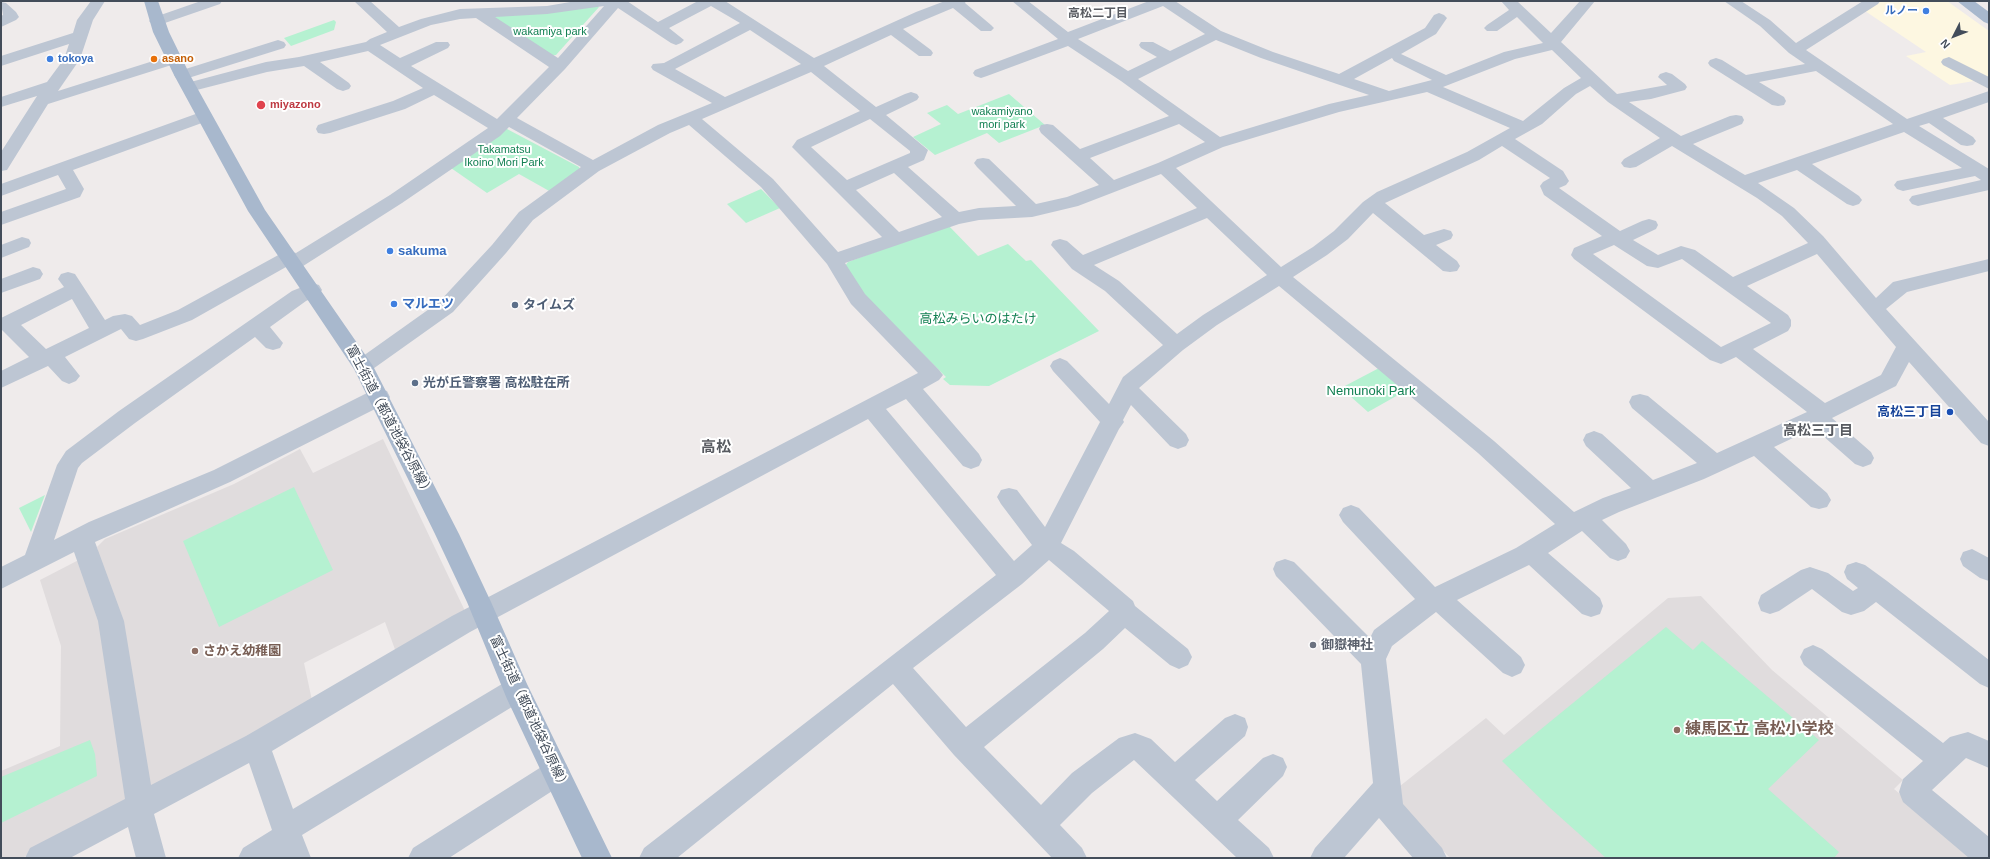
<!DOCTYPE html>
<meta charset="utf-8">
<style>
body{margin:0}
#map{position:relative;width:1990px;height:859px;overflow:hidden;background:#efebeb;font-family:Arial,sans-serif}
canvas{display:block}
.frame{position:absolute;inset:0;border:2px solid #434d5a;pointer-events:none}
.north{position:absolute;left:1934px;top:16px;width:40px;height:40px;-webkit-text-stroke:3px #fff;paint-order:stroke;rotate:228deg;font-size:11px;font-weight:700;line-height:16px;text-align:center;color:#434d5a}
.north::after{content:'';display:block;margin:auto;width:14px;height:18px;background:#434d5a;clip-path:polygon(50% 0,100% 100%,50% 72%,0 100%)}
</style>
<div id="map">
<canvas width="1990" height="859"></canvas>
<div class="frame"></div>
<div class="north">N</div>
</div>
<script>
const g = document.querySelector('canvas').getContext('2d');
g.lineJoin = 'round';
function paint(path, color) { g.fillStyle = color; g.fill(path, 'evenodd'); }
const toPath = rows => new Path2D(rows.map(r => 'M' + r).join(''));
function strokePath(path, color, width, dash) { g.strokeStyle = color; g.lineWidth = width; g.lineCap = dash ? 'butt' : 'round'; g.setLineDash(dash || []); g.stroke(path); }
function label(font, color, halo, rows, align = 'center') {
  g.font = font + ' Arial,"Noto Sans JP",sans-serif'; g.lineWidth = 4; g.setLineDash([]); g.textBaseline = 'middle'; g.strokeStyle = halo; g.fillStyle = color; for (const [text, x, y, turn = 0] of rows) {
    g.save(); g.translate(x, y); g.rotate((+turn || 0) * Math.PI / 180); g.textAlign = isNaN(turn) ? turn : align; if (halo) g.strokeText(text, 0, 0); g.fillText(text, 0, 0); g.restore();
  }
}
paint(toPath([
 [1882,1,1947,1,1989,31,1989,89,1974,81,1950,85,1906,56,1926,52,1865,11]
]), '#fdf7e1');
paint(toPath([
 [383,439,465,611,397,655,385,622,304,663,313,705,249,742,22,858,1,858,1,771,60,746,61,646,40,580,98,550,97,547,105,539,234,484,300,449,313,473],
 [1701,596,1772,670,1903,780,1894,789,1976,858,1450,858,1400,805,1400,786,1486,718,1504,735,1668,598]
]), '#e0dcdd');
paint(toPath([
 [596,5,599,7,556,55,549,56,491,17],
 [334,20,336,22,334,30,291,46,284,38],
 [1009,94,1045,125,999,143,987,133,935,155,913,137,941,124,927,113,947,105,958,114],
 [503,129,507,129,579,167,580,170,551,192,519,174,487,193,451,168],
 [761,189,780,208,746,223,727,204],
 [948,225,978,256,1008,244,1026,261,1031,260,1099,331,989,386,950,385,943,379,946,377,863,295,845,266,848,262],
 [1381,367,1407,390,1368,412,1341,388],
 [294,487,333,570,219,627,183,541],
 [45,495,31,532,19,508],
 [1666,627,1693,650,1702,641,1819,740,1768,789,1839,852,1834,858,1606,858,1549,807,1502,761],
 [90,740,95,754,97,776,1,823,1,777]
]), '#b5f1d1');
paint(toPath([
 [91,1,105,1,93,20,80,59,58,91,169,56,181,56,183,59,181,62,48,104,7,170,1,171,1,152,37,96,1,107,1,97,47,82,64,59,69,44,1,66,1,56,73,33,77,20,91,1],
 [201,1,222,1,220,4,162,24,157,26,152,24,149,21,152,18,201,1],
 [354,1,370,1,399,27,421,19,460,9,547,6,576,1,627,1,658,22,698,1,725,1,814,58,916,12,945,1,966,1,965,3,991,25,994,28,991,31,981,31,953,8,903,29,931,50,933,53,931,56,919,56,891,35,824,66,876,107,905,94,911,92,917,94,919,97,917,100,886,115,928,150,924,160,908,167,959,212,979,208,1016,206,977,167,974,163,977,159,983,158,989,159,1036,204,1067,197,1099,185,1041,133,1039,129,1041,125,1047,124,1053,125,1080,149,1169,116,1121,81,1068,46,987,76,981,78,975,76,973,73,975,70,1058,39,1012,1,1028,1,1068,32,1149,1,1175,1,1221,31,1273,52,1339,74,1425,28,1434,15,1439,13,1444,15,1447,18,1436,34,1401,54,1446,75,1504,52,1543,43,1517,17,1497,31,1487,31,1484,28,1487,25,1509,10,1501,1,1517,1,1551,33,1580,1,1595,1,1561,42,1617,94,1667,85,1658,77,1660,74,1666,72,1672,74,1685,84,1687,87,1685,90,1651,99,1629,102,1681,136,1730,116,1736,115,1742,116,1744,120,1742,124,1693,144,1745,175,1893,124,1816,71,1759,82,1784,97,1786,101,1784,105,1778,106,1772,105,1710,66,1708,63,1710,60,1716,58,1722,60,1746,75,1805,64,1789,53,1760,26,1724,1,1741,1,1770,20,1796,43,1863,1,1880,1,1878,4,1806,50,1907,119,1989,91,1989,102,1943,118,1973,137,1976,141,1973,145,1967,146,1961,145,1929,123,1919,126,1989,169,1989,190,1918,206,1912,204,1909,200,1912,196,1981,180,1975,176,1903,191,1897,189,1894,185,1897,181,1962,168,1904,132,1812,164,1859,196,1862,200,1859,204,1853,206,1847,204,1797,170,1758,183,1794,208,1823,236,1876,298,1893,282,1989,259,1989,271,1907,292,1886,309,1989,422,1989,446,1981,443,1909,362,1896,386,1832,418,1871,452,1874,458,1871,464,1863,467,1855,464,1814,428,1774,447,1827,493,1831,500,1827,507,1819,509,1811,507,1754,456,1704,479,1619,512,1602,520,1626,544,1630,551,1626,558,1618,561,1610,558,1582,531,1548,553,1600,598,1603,606,1600,614,1591,617,1582,614,1529,565,1457,600,1521,657,1525,665,1521,673,1512,677,1503,673,1436,612,1392,646,1386,659,1403,804,1442,848,1447,858,1413,858,1379,818,1344,858,1310,858,1315,848,1373,783,1361,664,1276,576,1273,569,1276,562,1285,559,1294,562,1370,638,1374,630,1415,599,1343,522,1339,515,1343,508,1351,505,1359,508,1435,587,1516,548,1555,524,1478,453,1279,286,1217,325,1183,350,1139,388,1186,434,1189,440,1186,446,1178,449,1170,446,1131,405,1123,420,1124,422,1119,429,1061,543,1074,551,1133,601,1135,606,1188,649,1192,657,1188,665,1179,669,1170,665,1125,628,1103,649,984,747,1041,805,1072,773,1119,738,1135,733,1151,739,1175,762,1225,718,1235,714,1245,718,1248,727,1245,736,1195,780,1217,801,1263,758,1273,754,1283,758,1287,767,1283,776,1238,820,1269,848,1274,858,1237,858,1134,760,1092,793,1060,825,1082,848,1087,858,1052,858,954,755,893,684,677,858,639,858,644,848,996,575,868,419,470,632,272,751,293,809,507,681,516,678,525,681,529,690,525,699,302,835,311,858,238,858,243,848,272,830,249,763,154,814,166,858,136,858,128,827,70,858,25,858,30,848,125,799,98,621,74,552,1,589,1,567,25,555,57,465,66,451,119,411,292,291,312,283,319,285,322,290,319,295,306,301,270,327,283,343,280,348,273,350,266,348,255,337,135,423,82,463,78,468,54,540,89,522,214,470,371,391,379,389,387,391,390,397,387,403,230,482,95,542,124,621,151,785,246,736,452,616,918,373,851,304,827,264,761,187,689,125,670,133,599,171,533,220,506,253,453,312,370,371,363,374,356,371,353,366,356,361,439,302,492,245,519,212,581,167,509,127,500,136,402,203,300,268,293,269,286,267,192,320,143,339,136,341,129,339,121,329,65,357,80,376,76,381,69,384,62,381,48,366,1,388,1,371,29,357,2,330,1,318,64,287,58,279,61,274,68,272,75,274,105,320,113,316,125,314,132,316,140,325,178,310,282,253,289,251,296,253,390,195,488,128,434,95,405,109,330,133,324,134,318,133,316,129,318,125,393,101,423,88,368,51,320,62,349,83,351,86,349,89,343,91,337,89,304,66,267,72,189,92,183,90,181,87,183,84,266,62,299,57,366,42,370,39,387,32,354,1],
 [604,6,558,58,495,17,547,14,604,6],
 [711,6,740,23,664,63,653,64,651,67,653,70,712,103,658,125,593,160,517,118,565,69,618,8,671,43,676,45,681,43,684,40,669,28,711,6],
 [1163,6,1205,34,1170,51,1153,42,1141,42,1139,45,1141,48,1157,57,1128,71,1078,39,1163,6],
 [476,18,549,67,497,119,411,66,448,48,450,45,448,42,436,42,400,58,380,45,431,25,460,19,476,18],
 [750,30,801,64,725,97,675,69,750,30],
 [1216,40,1261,58,1369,95,1329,104,1220,137,1138,79,1216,40],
 [1552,50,1581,78,1564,88,1523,121,1443,87,1515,59,1552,50],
 [1392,58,1394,61,1432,80,1389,91,1354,79,1392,58],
 [811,72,860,111,797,140,792,147,882,237,838,252,773,179,702,119,811,72],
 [1590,86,1608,102,1660,138,1624,159,1621,163,1624,167,1630,168,1636,167,1672,146,1757,198,1782,216,1808,243,1733,277,1695,250,1681,246,1658,255,1633,240,1656,229,1658,225,1656,221,1649,219,1642,221,1620,231,1559,188,1566,185,1569,181,1563,171,1515,139,1542,124,1576,94,1590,86],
 [1427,92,1510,128,1467,152,1377,192,1363,202,1334,231,1313,247,1281,267,1176,168,1223,147,1339,112,1427,92],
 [870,119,910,151,910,153,847,180,811,147,870,119],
 [1179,124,1205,142,1158,163,1114,180,1090,158,1179,124],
 [1502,146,1550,178,1543,182,1540,186,1544,195,1602,236,1574,248,1571,255,1574,259,1710,360,1721,364,1736,357,1807,412,1717,453,1648,396,1640,394,1632,396,1629,402,1632,408,1697,463,1653,480,1602,434,1594,431,1586,434,1583,440,1586,446,1631,488,1603,498,1574,512,1494,441,1293,277,1327,255,1348,239,1373,213,1443,271,1450,272,1457,271,1460,266,1457,261,1436,245,1451,239,1453,235,1451,231,1444,229,1424,235,1385,203,1479,160,1502,146],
 [894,173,942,217,899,232,856,190,894,173],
 [1161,174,1197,208,1083,255,1067,241,1060,239,1053,241,1051,245,1072,269,1105,291,1163,345,1123,377,1109,404,1067,361,1060,358,1053,361,1050,366,1053,371,1100,422,1045,527,1017,490,1009,488,1001,490,997,497,1001,504,1032,545,1014,561,886,409,906,399,963,466,971,469,979,466,982,460,979,454,923,389,939,380,943,375,939,370,865,294,845,263,959,224,979,220,1032,217,1078,206,1161,174],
 [1207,218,1267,275,1203,315,1177,334,1119,281,1094,265,1207,218],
 [1614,245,1647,266,1658,268,1682,259,1771,323,1721,347,1593,254,1614,245],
 [1817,254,1896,347,1881,375,1825,403,1753,349,1788,331,1791,326,1791,320,1788,315,1747,286,1817,254],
 [72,299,89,328,46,349,21,325,72,299],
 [1049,560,1109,611,1085,633,966,727,913,668,1022,584,1049,560],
 [1,2,6,3,16,12,19,17,16,20,1,27,1,16,3,15,1,2],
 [278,40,284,42,286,45,284,48,182,80,176,78,174,75,176,72,278,40],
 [1949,57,1989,77,1989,89,1943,65,1941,62,1943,59,1949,57],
 [204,111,210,112,212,116,210,120,73,170,84,189,80,197,1,225,1,212,66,189,58,175,1,196,1,184,204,111],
 [22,237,29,239,31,243,29,247,1,258,1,245,22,237],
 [33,267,40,269,43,274,40,279,1,293,1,279,33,267],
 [1972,549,1989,558,1989,581,1980,578,1963,566,1960,559,1963,552,1972,549],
 [1856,562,1865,565,1887,581,1989,660,1989,688,1980,684,1876,602,1864,611,1851,615,1842,612,1812,589,1779,611,1770,614,1761,611,1758,603,1761,595,1801,570,1810,567,1828,573,1853,591,1858,588,1847,579,1844,572,1847,565,1856,562],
 [1813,645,1822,649,1943,743,1950,737,1968,732,1989,741,1989,768,1966,758,1932,790,1989,837,1989,858,1969,858,1903,802,1899,792,1903,779,1923,761,1804,665,1800,657,1804,649,1813,645],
 [556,760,566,764,570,773,566,782,449,858,408,858,413,848,546,764,556,760]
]), '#bdc6d3');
paint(toPath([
 [144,1,158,1,169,32,190,75,265,210,373,366,459,534,491,602,527,684,612,858,582,858,507,699,467,602,435,534,354,369,248,211,174,75,153,32,144,1],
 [1957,1,1974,1,1989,12,1989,24,1984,22,1957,1]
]), '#a8b8cd');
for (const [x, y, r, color] of [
 [1926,11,4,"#3f7fe0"],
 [50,59,4,"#3f7fe0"],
 [154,59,4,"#e8710a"],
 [261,105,5,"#e0444e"],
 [390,251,4,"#3f7fe0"],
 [394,304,4,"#3f7fe0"],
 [515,305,4,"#5c6f8a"],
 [415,383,4,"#5c6f8a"],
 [1950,412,4,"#1a4fb4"],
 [1313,645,4,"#6b7280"],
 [195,651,4,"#8d6e63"],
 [1677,730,4,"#8d6e63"]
]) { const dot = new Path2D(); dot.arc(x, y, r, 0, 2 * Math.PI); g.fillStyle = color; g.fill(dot); strokePath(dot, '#fff', 1.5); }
label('bold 11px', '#366cbe', '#fff', [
 ["ルノー",1918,11],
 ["tokoya",58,59,"left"]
], 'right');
label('11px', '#107f51', '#fff', [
 ["wakamiya park",550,32],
 ["wakamiyano",1002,112],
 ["mori park",1002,125],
 ["Takamatsu",504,150],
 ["Ikoino Mori Park",504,163]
]);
label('bold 11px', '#c56008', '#fff', [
 ["asano",162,59]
], 'left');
label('bold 11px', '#be3a42', '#fff', [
 ["miyazono",270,105]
], 'left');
label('bold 12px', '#585b61', '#fff', [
 ["高松二丁目",1098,14]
]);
label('bold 13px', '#366cbe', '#fff', [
 ["sakuma",398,251],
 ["マルエツ",402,304]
], 'left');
label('bold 13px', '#4e5e75', '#fff', [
 ["タイムズ",523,305],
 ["光が丘警察署 高松駐在所",423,383]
], 'left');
label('13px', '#107f51', '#fff', [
 ["高松みらいのはたけ",978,319],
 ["Nemunoki Park",1371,391]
]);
label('bold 13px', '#164399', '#fff', [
 ["高松三丁目",1942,412]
], 'right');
label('13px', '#434d5a', '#fff', [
 ["富士街道（都道池袋谷原線）",389,421,62],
 ["富士街道（都道池袋谷原線）",529,713,65]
]);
label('bold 13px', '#5b616d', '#fff', [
 ["御嶽神社",1321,645]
], 'left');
label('bold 13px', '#785e54', '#fff', [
 ["さかえ幼稚園",203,651]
], 'left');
label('bold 14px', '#585b61', '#fff', [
 ["高松三丁目",1818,431]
]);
label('bold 15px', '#585b61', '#fff', [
 ["高松",716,448]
]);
label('bold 16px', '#785e54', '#fff', [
 ["練馬区立 高松小学校",1685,730]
], 'left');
</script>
